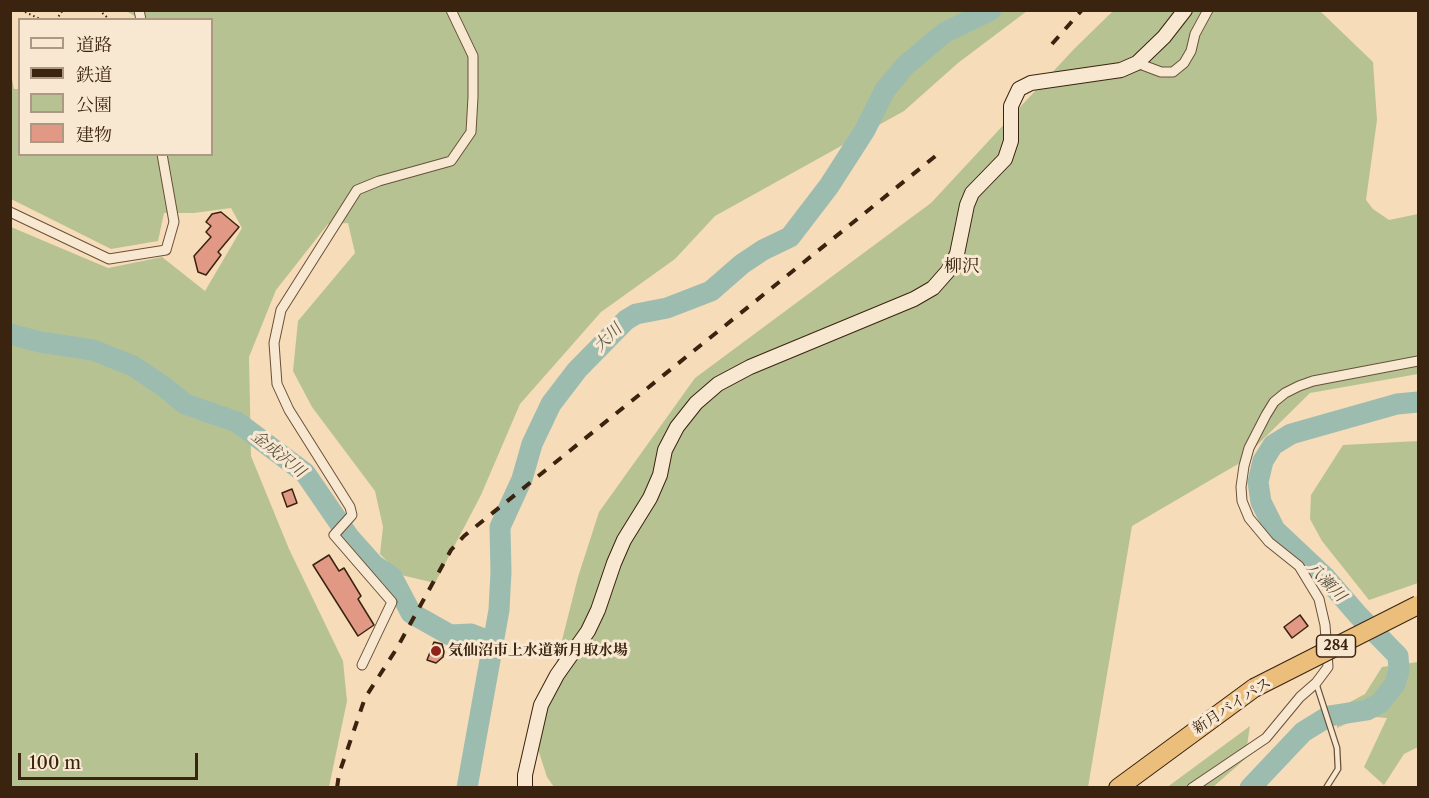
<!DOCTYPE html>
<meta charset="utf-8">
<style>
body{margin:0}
#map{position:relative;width:1429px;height:798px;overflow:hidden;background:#f6dcb8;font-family:"Libre Caslon Text","Noto Serif JP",serif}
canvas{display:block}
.frame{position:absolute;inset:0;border:12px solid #3a230f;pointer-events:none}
.legend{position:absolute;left:18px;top:18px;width:195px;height:138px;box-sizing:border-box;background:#f9e8d1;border:2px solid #ad9983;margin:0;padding:8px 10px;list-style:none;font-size:18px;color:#3a230f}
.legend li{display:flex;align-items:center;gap:12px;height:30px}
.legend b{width:30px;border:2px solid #ad9983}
.scale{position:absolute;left:18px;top:753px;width:180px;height:27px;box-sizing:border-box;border:3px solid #3a230f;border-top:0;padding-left:8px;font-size:18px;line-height:21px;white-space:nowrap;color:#3a230f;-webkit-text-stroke:4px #f9e8d1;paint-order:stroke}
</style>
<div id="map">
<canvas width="1429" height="798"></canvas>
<div class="frame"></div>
<ul class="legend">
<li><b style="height:8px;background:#f9e8d1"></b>道路</li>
<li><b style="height:8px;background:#3a230f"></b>鉄道</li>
<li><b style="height:16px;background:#b7c293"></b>公園</li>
<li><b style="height:16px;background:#e19986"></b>建物</li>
</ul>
<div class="scale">100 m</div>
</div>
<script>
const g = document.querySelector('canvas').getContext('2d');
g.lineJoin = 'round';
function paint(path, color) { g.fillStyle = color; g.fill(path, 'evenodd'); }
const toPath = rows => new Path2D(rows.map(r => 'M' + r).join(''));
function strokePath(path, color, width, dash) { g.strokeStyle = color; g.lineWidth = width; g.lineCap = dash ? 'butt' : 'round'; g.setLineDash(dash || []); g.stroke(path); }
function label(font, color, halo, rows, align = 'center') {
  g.font = font + ' "Libre Caslon Text","Noto Serif JP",serif'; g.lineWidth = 6; g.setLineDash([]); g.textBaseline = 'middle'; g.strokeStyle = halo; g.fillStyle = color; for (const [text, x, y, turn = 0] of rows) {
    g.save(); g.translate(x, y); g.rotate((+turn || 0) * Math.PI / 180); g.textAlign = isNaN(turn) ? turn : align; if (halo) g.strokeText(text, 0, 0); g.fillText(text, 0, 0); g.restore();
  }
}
paint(toPath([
 [126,11,1027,11,958,63,904,111,715,216,675,259,601,312,520,404,481,495,435,583,401,575,380,554,383,527,375,491,312,407,293,371,298,321,355,253,348,223,328,224,276,290,249,357,251,456,289,549,343,661,347,701,329,787,11,787,11,227,108,268,162,257,205,291,242,228,231,208,194,213,164,213,158,241,111,249,11,199,10,68,14,89,19,89,20,154,212,154,212,20,140,19],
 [1113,11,1320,11,1373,62,1377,120,1366,200,1373,209,1389,220,1418,214,1418,374,1310,393,1238,464,1132,526,1088,787,554,787,547,777,536,743,578,577,599,512,695,378,931,203,1074,49],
 [1418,441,1418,583,1369,600,1322,541,1310,519,1311,495,1343,445],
 [1418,662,1418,747,1404,754,1384,785,1364,767,1387,718,1363,716,1337,728,1337,709,1365,694,1382,667],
 [1250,726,1245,759,1213,787,1166,788]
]), '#b7c293');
strokePath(toPath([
 [10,334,40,342,93,350,133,366,163,386,185,404,237,422,305,473,349,537,374,565,392,577,411,613,450,635,471,634,494,643],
 [467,788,499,610,501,572,500,527,522,479,532,444,551,404,577,370,626,320,636,314,667,308,711,291,742,264,763,250,790,237,829,186,865,130,885,90,905,66,944,33,991,10],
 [1250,788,1303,732,1329,716,1367,710,1380,703,1395,684,1399,670,1398,656,1358,615,1326,578,1275,530,1261,502,1258,482,1263,461,1273,445,1291,434,1397,404,1418,402]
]), '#9dbcb0', 21);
const building = toPath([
 [221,212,239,227,218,252,221,255,206,275,198,272,194,256,211,237,206,232,211,226,206,222,212,214,221,212],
 [292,489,297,503,287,507,282,493,292,489],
 [329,555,339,571,344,568,361,596,358,599,374,625,358,636,313,565,329,555],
 [1300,615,1308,626,1292,638,1284,627,1300,615],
 [434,642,442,644,444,652,443,657,436,663,427,660,434,642]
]);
paint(building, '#e19986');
strokePath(building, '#3a230f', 1.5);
const lane = toPath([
 [1316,683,1337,748,1338,769,1326,788]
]);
const street = toPath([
 [139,10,141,20],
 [1137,63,1161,72,1173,72,1184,63,1191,51,1195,34,1208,10],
 [10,212,109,259,166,250,174,222,162,154],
 [362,665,392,602,334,535,352,515,350,507,289,410,277,384,274,343,281,310,357,190,379,181,451,161,471,132,473,97,473,56,451,10],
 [1192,788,1266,738,1300,697,1316,683,1328,667,1325,625,1319,599,1299,566,1269,542,1249,518,1242,501,1241,487,1244,466,1249,448,1266,415,1274,402,1285,393,1299,386,1313,381,1418,361]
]);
const secondary = toPath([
 [525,788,525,775,541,705,557,675,588,631,598,610,614,563,624,540,650,498,660,475,665,450,677,427,696,403,718,384,750,367,914,299,933,288,948,271,957,254,967,205,972,193,1005,159,1011,141,1011,106,1019,89,1031,83,1121,70,1137,63,1164,37,1185,10]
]);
const highway = toPath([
 [1118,788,1254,688]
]);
strokePath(lane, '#695139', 7);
strokePath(street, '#695139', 11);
strokePath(secondary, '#3a230f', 16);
strokePath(highway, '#3a230f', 20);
strokePath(toPath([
 [21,10,42,20],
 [99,10,110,20],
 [56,20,63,10]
]), '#3a230f', 2, [1.5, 3]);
strokePath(lane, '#f9e8d1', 4.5);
strokePath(street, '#f9e8d1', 9);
strokePath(secondary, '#f9e8d1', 14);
strokePath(highway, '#ebbe7c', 18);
strokePath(toPath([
 [1052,44,1082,10],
 [337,788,339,774,365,698,397,648,451,550,464,536,943,150]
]), '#3a230f', 4, [10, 10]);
const highwayBridge = toPath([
 [1254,688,1418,605]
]);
strokePath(highwayBridge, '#3a230f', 20, []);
strokePath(highwayBridge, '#ebbe7c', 18);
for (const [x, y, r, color] of [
 [436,651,6,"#8f2418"]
]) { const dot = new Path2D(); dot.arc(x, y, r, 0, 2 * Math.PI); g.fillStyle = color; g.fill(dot); strokePath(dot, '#f9e8d1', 2); }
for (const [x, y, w] of [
 [1336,646,39]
]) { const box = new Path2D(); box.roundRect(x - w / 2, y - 11, w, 22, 4.5); g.fillStyle = '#f9e8d1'; g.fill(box); strokePath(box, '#3a230f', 1.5); }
label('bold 14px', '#3a230f', null, [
 ["284",1336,646]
]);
label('bold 15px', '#3a230f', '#f9e8d1', [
 ["気仙沼市上水道新月取水場",448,651]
], 'left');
label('15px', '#3a230f', '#f9e8d1', [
 ["新月バイパス",1232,706,-33]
]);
label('italic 16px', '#58513f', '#f9e8d1', [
 ["大川",608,338,-45],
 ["金成沢川",278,454,39],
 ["八瀬川",1326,582,46]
]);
label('18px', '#3a230f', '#f9e8d1', [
 ["柳沢",962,267]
]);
</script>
